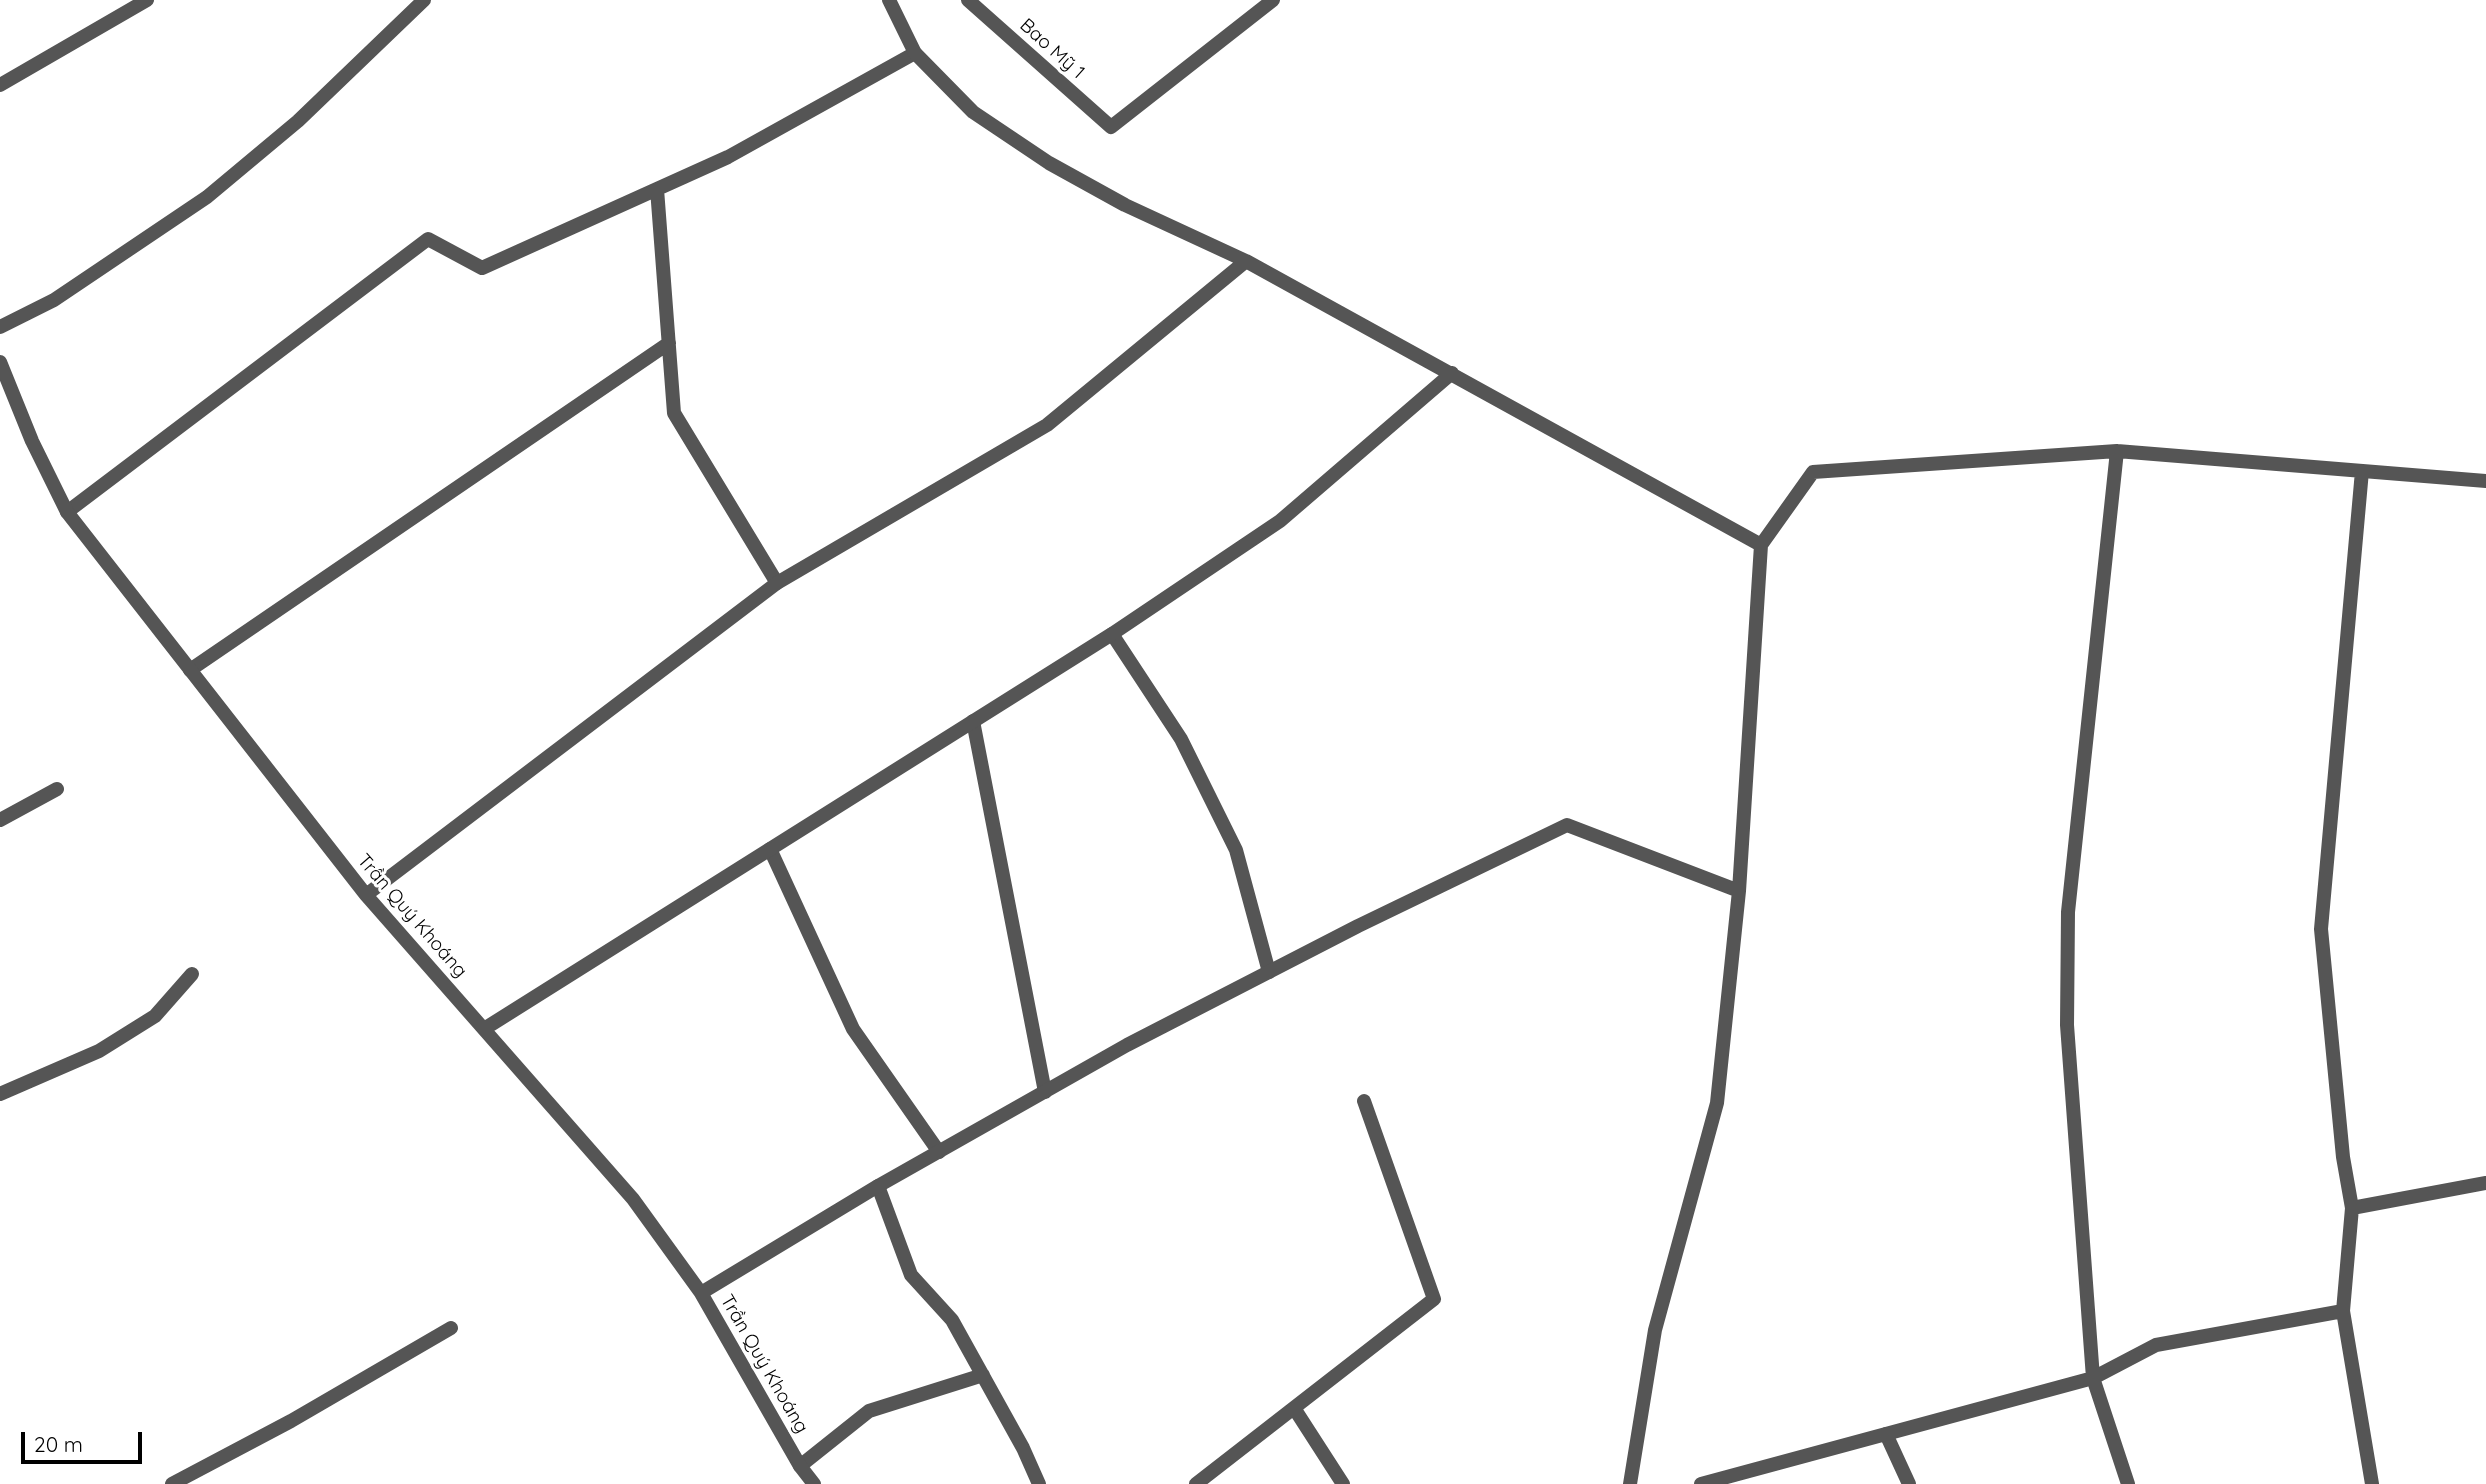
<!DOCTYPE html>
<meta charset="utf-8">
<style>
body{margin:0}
#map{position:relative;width:2486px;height:1484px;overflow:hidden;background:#fff;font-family:Quicksand,sans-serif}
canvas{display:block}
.scale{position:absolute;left:21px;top:1432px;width:121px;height:32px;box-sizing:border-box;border:4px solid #000;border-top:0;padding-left:9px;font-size:21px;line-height:24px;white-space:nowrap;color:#000;-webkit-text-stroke:5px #fff;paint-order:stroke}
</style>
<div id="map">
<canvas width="2486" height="1484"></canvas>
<div class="scale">20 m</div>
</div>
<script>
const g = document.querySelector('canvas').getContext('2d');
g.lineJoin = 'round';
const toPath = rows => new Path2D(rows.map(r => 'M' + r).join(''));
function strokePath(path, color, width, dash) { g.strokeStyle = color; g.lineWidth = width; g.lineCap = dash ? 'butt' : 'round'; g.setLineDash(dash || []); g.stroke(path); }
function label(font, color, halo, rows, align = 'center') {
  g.font = font + ' Quicksand,sans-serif'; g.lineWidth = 6; g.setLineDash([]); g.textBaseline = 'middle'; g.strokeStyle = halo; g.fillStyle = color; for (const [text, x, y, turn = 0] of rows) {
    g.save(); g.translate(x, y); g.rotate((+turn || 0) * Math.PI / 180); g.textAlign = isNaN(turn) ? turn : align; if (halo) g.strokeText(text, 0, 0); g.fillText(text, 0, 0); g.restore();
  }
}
strokePath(toPath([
 [0,85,147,0],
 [657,189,674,413,777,583],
 [67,512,428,239,482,268,728,157,915,53],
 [1112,634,1181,739,1236,850,1269,972],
 [190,670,669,343],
 [973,721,1045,1092],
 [0,820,57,789],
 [770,849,853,1029,939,1152],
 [0,1094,99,1051,155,1016,192,974],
 [878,1186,911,1275,952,1320,1023,1448,1039,1484],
 [1294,1408,1343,1484],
 [1886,1434,1909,1484],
 [800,1466,869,1411,983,1375],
 [172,1484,291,1421,451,1328],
 [1196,1484,1434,1299,1364,1101]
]), '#555', 14);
strokePath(toPath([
 [889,0,915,53,973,112,1049,163,1125,205,1246,261,1761,545],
 [968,0,1111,127,1273,0],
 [0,327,54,300,207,197,298,121,424,0],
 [0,362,32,441,67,512,366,895,633,1199,701,1293,800,1466,814,1484],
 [2117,451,2068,912,2067,1025,2093,1378,2128,1484],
 [2362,471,2321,929,2343,1157,2352,1208,2343,1311,2372,1484],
 [366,895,777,583,1047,425,1246,261],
 [484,1029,1112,634,1280,521,1452,373],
 [2352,1208,2486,1183],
 [701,1293,878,1186,1127,1045,1358,926,1567,825,1739,891],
 [1630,1484,1655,1330,1717,1103,1739,891,1761,545,1813,472,2117,451,2486,481],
 [1701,1484,2093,1378,2156,1345,2343,1311]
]), '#555', 14);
label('19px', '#000', '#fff', [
 ["Bao Mỹ 1",1052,49,42],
 ["Trần Quý Khoáng",412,916,49],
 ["Trần Quý Khoáng",764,1364,60]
]);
</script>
